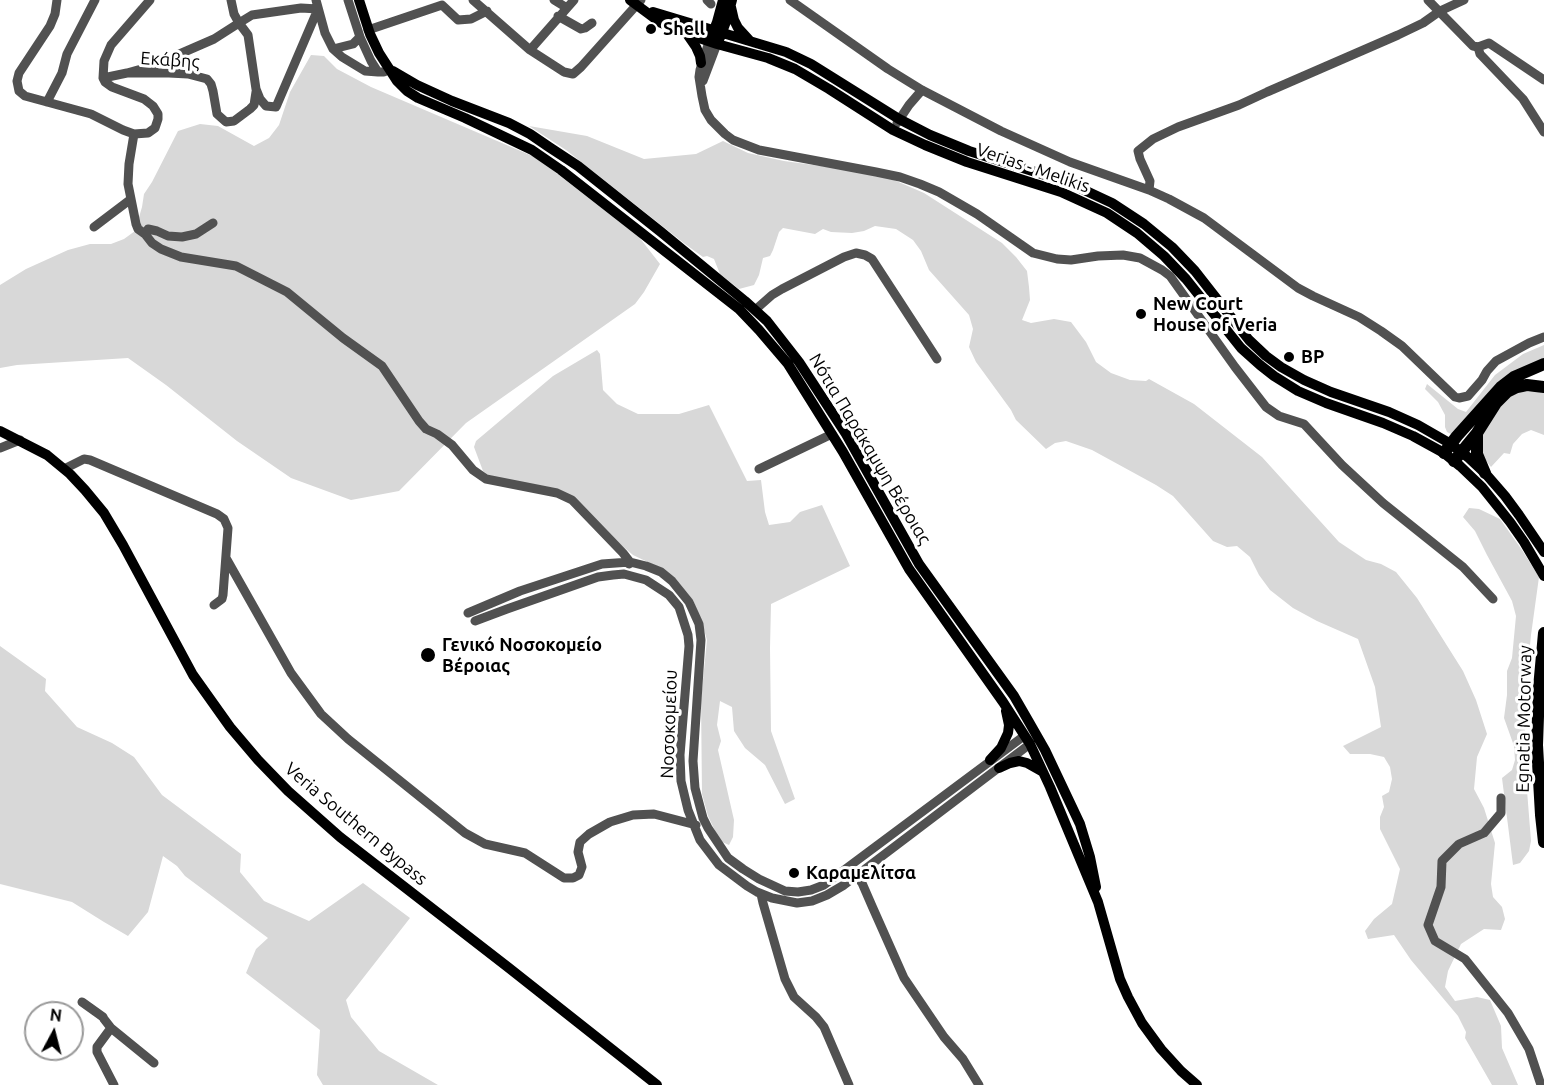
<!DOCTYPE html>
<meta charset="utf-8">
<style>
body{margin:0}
#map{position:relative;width:1544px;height:1085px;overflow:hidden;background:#fff;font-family:Ubuntu,sans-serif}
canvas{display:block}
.north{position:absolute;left:24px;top:1001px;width:60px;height:60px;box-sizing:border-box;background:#fff;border:2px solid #999;border-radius:50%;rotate:7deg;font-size:16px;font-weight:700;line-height:24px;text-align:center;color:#000}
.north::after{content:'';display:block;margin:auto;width:21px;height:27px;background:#000;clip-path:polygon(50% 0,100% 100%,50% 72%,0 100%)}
</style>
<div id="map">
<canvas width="1544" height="1085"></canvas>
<div class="north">N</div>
</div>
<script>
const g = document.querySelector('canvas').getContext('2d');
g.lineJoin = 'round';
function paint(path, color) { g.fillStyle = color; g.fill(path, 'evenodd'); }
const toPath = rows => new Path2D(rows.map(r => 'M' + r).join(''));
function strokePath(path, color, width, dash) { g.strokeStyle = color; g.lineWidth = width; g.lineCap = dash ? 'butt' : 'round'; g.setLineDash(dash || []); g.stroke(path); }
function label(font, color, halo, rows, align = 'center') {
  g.font = font + ' Ubuntu,sans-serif'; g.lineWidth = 6; g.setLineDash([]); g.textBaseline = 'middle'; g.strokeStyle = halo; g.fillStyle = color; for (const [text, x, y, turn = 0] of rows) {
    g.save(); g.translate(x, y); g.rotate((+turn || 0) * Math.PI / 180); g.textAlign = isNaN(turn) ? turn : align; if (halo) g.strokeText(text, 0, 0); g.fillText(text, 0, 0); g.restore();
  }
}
paint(toPath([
 [311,55,324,56,337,69,371,87,537,158,639,237,660,264,644,292,635,304,466,423,399,491,351,500,291,478,237,441,166,385,128,358,17,365,0,368,0,285,26,269,68,250,90,244,111,244,124,239,135,231,142,207,144,194,152,182,178,131,200,124,218,126,254,146,269,138,279,125,290,92],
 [529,126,587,136,644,159,696,154,723,141,748,153,784,161,865,172,894,180,924,193,1002,243,1016,257,1027,271,1029,287,1030,300,1022,320,1031,323,1054,319,1071,322,1086,342,1096,362,1111,373,1130,380,1146,381,1149,379,1194,404,1262,457,1339,542,1366,560,1381,564,1396,572,1417,598,1463,671,1476,700,1487,734,1477,757,1474,789,1484,808,1495,843,1491,884,1493,897,1502,907,1505,919,1501,930,1484,929,1461,944,1448,971,1445,987,1455,1001,1477,997,1490,1000,1501,1026,1502,1048,1518,1085,1492,1085,1465,1038,1466,1032,1458,1016,1411,960,1394,935,1368,939,1365,931,1374,919,1392,904,1400,869,1380,829,1380,817,1384,807,1382,796,1389,792,1392,779,1390,767,1384,757,1370,754,1350,754,1343,746,1381,727,1375,687,1358,639,1317,621,1293,608,1270,590,1259,575,1250,557,1237,546,1227,547,1213,541,1173,496,1156,485,1092,450,1066,441,1055,443,1046,449,1016,420,1011,410,976,362,969,347,973,329,969,315,929,270,921,251,913,240,896,229,875,226,864,231,852,233,831,232,823,229,815,234,783,228,779,232,773,250,770,256,763,258,759,275,754,285,739,289,720,274,714,259,707,256,703,257,685,244,566,150],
 [1544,345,1544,360,1453,435,1447,432,1445,427,1445,415,1438,402,1425,389,1427,384,1458,409,1466,412,1495,375,1523,354],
 [597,350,600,354,603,390,617,404,638,414,679,414,709,405,747,481,761,480,765,512,769,525,790,522,800,512,822,505,850,566,771,604,770,648,771,731,795,799,785,804,765,765,745,748,734,731,732,707,720,701,717,725,721,741,718,750,734,820,733,837,729,845,720,841,708,816,702,794,701,700,707,640,702,623,693,600,676,579,658,567,633,555,614,539,576,500,553,488,489,476,483,471,474,447,476,441,553,376],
 [1538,391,1544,393,1544,435,1531,430,1522,434,1513,444,1510,454,1504,453,1491,467,1483,457,1482,435,1498,406,1513,395,1520,392],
 [1469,508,1479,509,1500,519,1522,550,1539,577,1531,635,1527,676,1525,731,1525,765,1531,841,1529,851,1520,863,1513,865,1502,778,1512,770,1515,760,1514,746,1504,718,1507,695,1507,671,1512,658,1516,616,1512,601,1487,555,1475,531,1463,517],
 [0,646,46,679,45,691,77,727,112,743,134,757,162,795,241,854,240,872,264,901,309,921,363,883,410,918,346,1000,351,1017,379,1051,438,1085,323,1085,317,1075,320,1030,246,973,256,949,268,938,185,876,177,866,163,856,148,912,128,936,104,922,72,902,0,884]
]), '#d8d8d8');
strokePath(toPath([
 [57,0,55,14,50,26,19,73,17,81,19,91,25,96,91,114,123,130,134,134,148,133,155,128,158,119,158,114,153,106,144,99,112,87,105,82,103,78],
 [316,0,325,33,333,49,342,57,365,71,378,72,384,72,390,69],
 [348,0,360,37,371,61,378,72],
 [473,0,530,50,564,72,573,74,581,67,641,0],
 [554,0,567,8],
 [707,0,711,4],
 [790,0,888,69,922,90,1001,131,1070,162,1149,190,1169,199,1204,218,1298,288,1313,296,1359,317,1381,331,1402,346,1455,397,1459,398,1468,396,1482,380,1487,371,1496,361,1529,343,1544,337],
 [1428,0,1473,46,1478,47,1489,43,1544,80],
 [442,5,458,20,471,19,487,11],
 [558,16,581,29,585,28,592,23],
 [368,30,442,5],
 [709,42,700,70,699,77,702,96,705,110,711,120,725,134,733,140,759,150,876,172,900,177,920,184,939,192,977,214,1033,253,1057,259,1071,260,1098,256,1123,255,1140,258,1162,270,1170,276,1235,367,1266,407,1279,416,1304,424,1342,465,1383,503,1463,567,1493,599],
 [1478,47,1480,54,1523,99,1544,132],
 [333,49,353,44,360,37],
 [530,50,574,0],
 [127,73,152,66,214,39,239,23,252,15,301,8,318,9,276,107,266,106,260,99,256,89,248,35,239,23,234,14,231,0],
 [103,78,127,73,169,73,188,74,207,79,211,84,213,91,217,114,226,122,234,121,250,109,254,105,256,92],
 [103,78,104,61,111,45,150,0],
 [703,81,717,44],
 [47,102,62,73,67,54,95,0],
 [897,123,909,105,922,90],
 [134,134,129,164,128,184,136,224,138,229,145,234],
 [1149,190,1150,181,1140,159,1138,151,1153,139,1178,127,1239,105,1267,92,1398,35,1423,23,1440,11,1464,0],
 [213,223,196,234,182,237,168,236,157,231,148,229,145,234,152,243,161,249,181,257,236,266,287,292,343,338,382,366,419,421,426,429,437,434,452,445,473,470,486,479,557,493,572,500,623,553,630,562,629,564],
 [94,227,131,199],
 [755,310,772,295,782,289,844,257,856,253,865,255,872,259,937,359],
 [0,448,20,440],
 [64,469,84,459,90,460,217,514,224,519,228,528,223,595,222,599,214,605],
 [759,469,832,434],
 [226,558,291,673,321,714,348,739,465,833,485,844,525,853,564,878,573,878,579,875,582,867,578,852,580,842,589,834,610,822,633,815,654,814,696,825],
 [468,613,520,591,602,564,630,562,646,566,661,572,672,581,689,602,699,624,701,640,693,761,695,788,703,818,708,828,728,858,743,869,759,879,785,891,798,892,811,890,824,885,1024,736],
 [475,621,507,609,598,577,613,575,624,574,646,580,669,595,679,607,688,635,689,646,680,755,681,781,688,810,700,840,719,865,747,886,757,892,772,898,797,903,812,901,827,895,844,885,1030,744],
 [1501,798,1501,813,1484,833,1459,844,1442,861,1441,887,1428,925,1435,941,1465,959,1508,1013,1529,1049,1541,1085],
 [856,875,862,883,872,906,904,978,944,1037,963,1059,979,1085],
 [761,894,763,903,785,979,794,997,816,1017,824,1027,849,1085],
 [82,1002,103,1017,104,1019,111,1028,154,1063],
 [111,1028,97,1047,97,1052,114,1085]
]), '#515151', 9);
strokePath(toPath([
 [359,0,370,34,379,53,397,81,407,91,418,98,465,118,532,150,561,170,739,309,759,330,788,364,843,452,909,569,1003,702,1030,744,1050,787,1098,902,1120,979,1128,997,1142,1023,1161,1049,1181,1071,1197,1085],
 [630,0,661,23,687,34,717,44,768,58,795,69,829,89,893,130,925,145,967,162,1061,192,1107,213,1137,233,1164,256,1186,279,1241,348,1260,365,1274,376,1298,391,1326,403,1383,423,1413,436,1444,453,1460,466,1482,487,1510,522,1524,542,1544,576],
 [731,7,734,20,738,28,749,40],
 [653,12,786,52,811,64,899,119,930,135,969,151,1067,182,1112,203,1144,224,1172,247,1195,271,1249,340,1266,356,1281,367,1304,380,1331,392,1389,412,1418,425,1451,444,1469,458,1485,473,1505,496,1519,515,1544,552],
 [687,34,696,47,700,56,701,63],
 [711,37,717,22,723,0],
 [719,40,727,19,732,0],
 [393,71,417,85,452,101,509,123,530,134,549,147,578,166,661,232,745,301,767,321,799,362,846,434,919,564,1014,696,1029,722,1045,750,1080,824,1090,857,1096,887],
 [0,431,47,455,70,474,85,490,104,513,123,545,193,675,230,727,258,760,288,791,340,837,509,968,657,1085],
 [990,760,1001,748,1008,733,1009,725,1006,711],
 [999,768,1010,763,1019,761,1027,763,1043,772]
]), '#000', 10);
strokePath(toPath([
 [1477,433,1477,454,1485,473],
 [1444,453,1457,436,1501,387,1514,377,1544,364],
 [1454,461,1477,433,1496,403,1507,392,1517,387,1527,385,1544,387],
 [1544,633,1539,688,1537,745,1541,815,1544,842]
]), '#000', 12);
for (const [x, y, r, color] of [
 [651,29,6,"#000"],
 [1141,314,6,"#000"],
 [1289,357,6,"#000"],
 [428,655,8,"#000"],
 [794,873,6,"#000"]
]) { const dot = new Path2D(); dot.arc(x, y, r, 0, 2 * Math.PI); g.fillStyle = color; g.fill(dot); strokePath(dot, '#fff', 2); }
label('bold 18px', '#000', '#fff', [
 ["Shell",663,29],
 ["New Court",1153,304],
 ["House of Veria",1153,325],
 ["BP",1301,357],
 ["Γενικό Νοσοκομείο",442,645],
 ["Βέροιας",442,666],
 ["Καραμελίτσα",806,873]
], 'left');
label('18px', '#000', '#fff', [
 ["Εκάβης",170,60,4],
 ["Verias - Melikis",1033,168,19],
 ["Νότια Παράκαμψη Βέροιας",870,449,59],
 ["Egnatia Motorway",1524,719,-89],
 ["Νοσοκομείου",669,724,-88],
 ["Veria Southern Bypass",356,824,40]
]);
</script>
